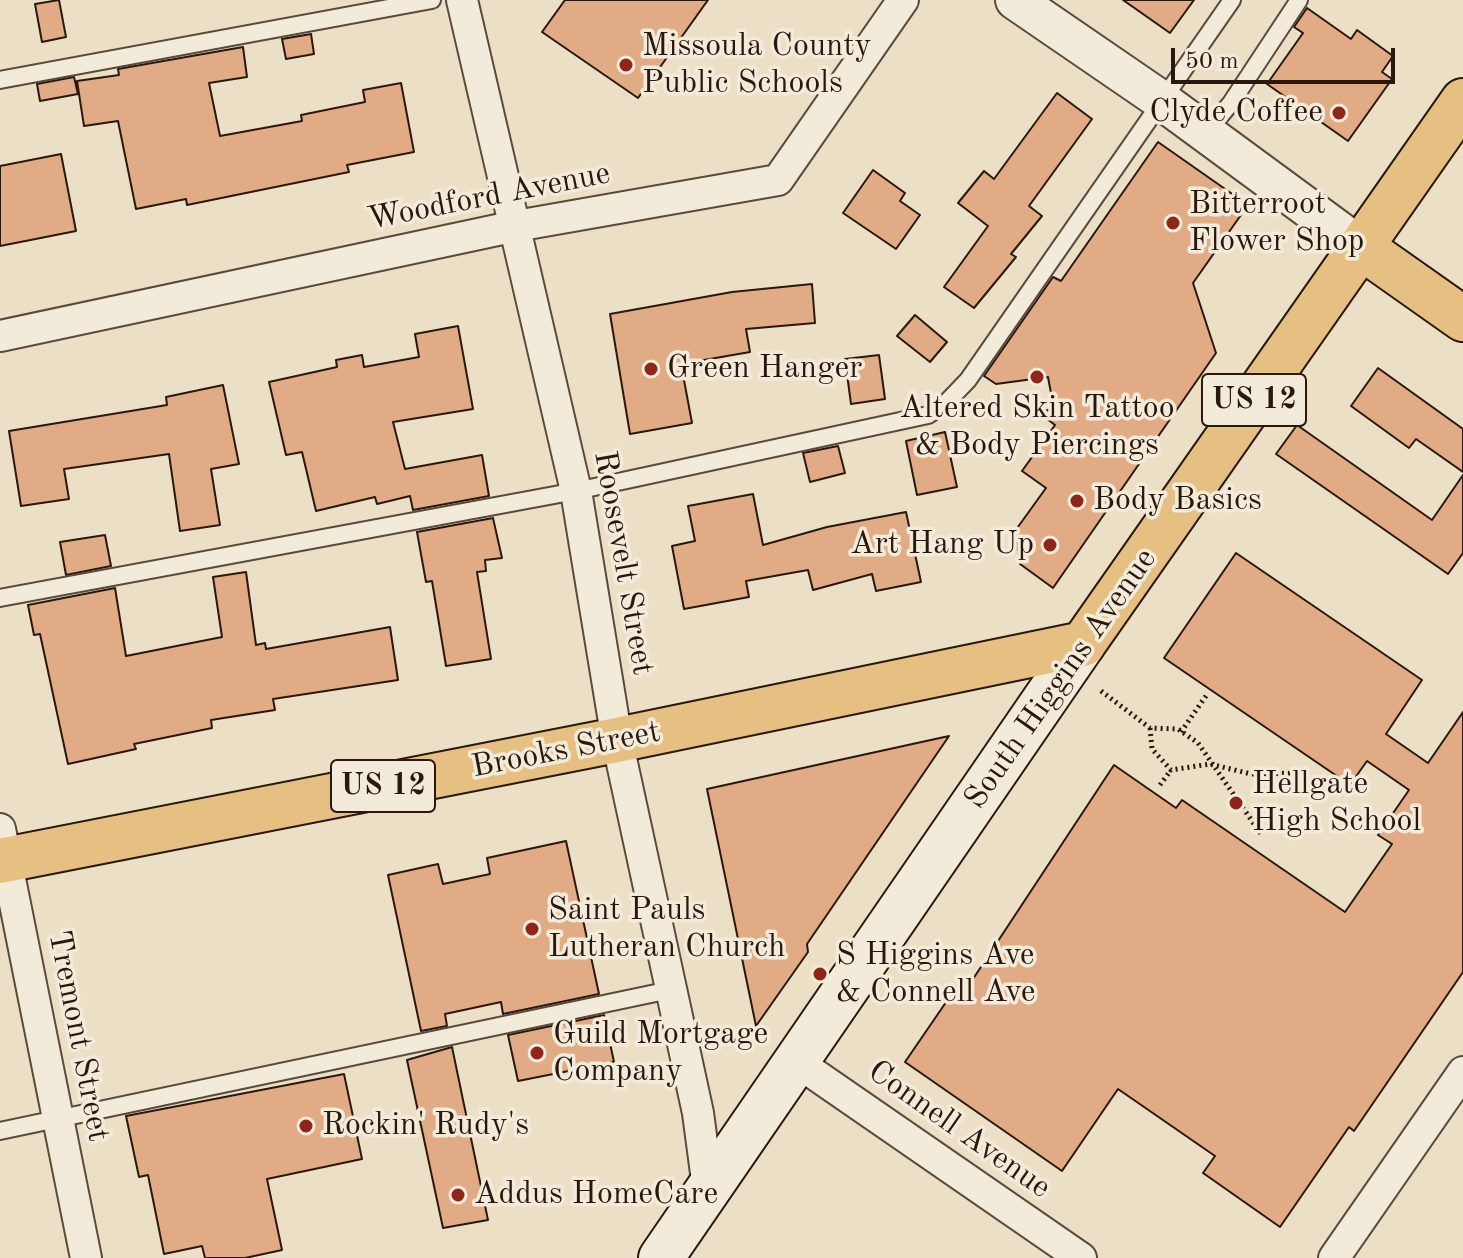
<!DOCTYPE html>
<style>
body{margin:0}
#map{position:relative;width:1463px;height:1258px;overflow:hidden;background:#ebe0c6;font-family:"Old Standard TT",serif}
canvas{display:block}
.scale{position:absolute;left:1171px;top:48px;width:224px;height:36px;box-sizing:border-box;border:4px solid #2a180f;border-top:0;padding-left:10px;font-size:24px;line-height:28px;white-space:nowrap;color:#2a180f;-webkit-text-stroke:6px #f2ebda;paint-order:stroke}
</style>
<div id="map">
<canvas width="1463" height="1258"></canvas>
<div class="scale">50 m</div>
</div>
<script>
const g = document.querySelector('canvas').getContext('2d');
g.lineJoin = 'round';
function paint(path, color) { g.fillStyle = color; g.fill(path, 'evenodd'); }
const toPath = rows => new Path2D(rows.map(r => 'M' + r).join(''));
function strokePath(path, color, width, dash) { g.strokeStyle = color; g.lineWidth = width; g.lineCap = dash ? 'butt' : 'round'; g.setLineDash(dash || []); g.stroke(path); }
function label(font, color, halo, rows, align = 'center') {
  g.font = font + ' "Old Standard TT",serif'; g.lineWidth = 7; g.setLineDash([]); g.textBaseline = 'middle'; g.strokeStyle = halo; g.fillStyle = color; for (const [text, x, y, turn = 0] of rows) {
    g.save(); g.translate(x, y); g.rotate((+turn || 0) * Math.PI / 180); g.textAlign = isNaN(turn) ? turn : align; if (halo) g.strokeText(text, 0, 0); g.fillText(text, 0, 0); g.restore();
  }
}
const building = toPath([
 [59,0,66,37,42,42,35,4,59,0],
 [565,0,708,0,638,98,542,32,565,0],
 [1123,0,1194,0,1170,33,1123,0],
 [1307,8,1351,39,1357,30,1393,56,1382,72,1392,79,1348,141,1267,84,1303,33,1294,27,1307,8],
 [311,34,314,54,286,59,282,39,311,34],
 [243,47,247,77,209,83,220,136,302,121,301,115,365,102,363,90,401,83,414,152,347,165,349,172,187,205,186,199,136,209,118,121,84,126,77,81,119,75,118,69,243,47],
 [74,77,78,94,40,101,37,84,74,77],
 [1057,93,1092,119,1029,206,1042,216,1011,254,1016,257,974,308,944,287,988,226,958,203,984,171,994,179,1057,93],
 [1158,142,1248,205,1193,283,1216,353,1053,588,1020,564,1015,531,1046,488,1022,471,1055,425,1038,412,1054,409,1048,377,996,384,984,376,1053,277,1061,281,1158,142],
 [61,154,76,231,0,246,0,166,61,154],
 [873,170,905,193,900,201,920,215,896,249,843,213,873,170],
 [812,284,815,323,746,329,750,352,681,364,692,423,630,434,610,314,732,292,812,284],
 [915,315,947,342,930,362,897,336,915,315],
 [458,326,473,409,393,422,405,469,482,455,489,496,413,510,410,496,377,504,375,497,316,511,302,452,286,455,269,382,337,367,336,360,362,355,364,367,419,357,415,334,458,326],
 [879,355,885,399,851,404,845,359,879,355],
 [1378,368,1463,429,1463,472,1416,439,1409,448,1351,406,1378,368],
 [223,385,239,464,211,469,220,525,180,531,169,454,64,469,69,499,21,506,9,431,167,405,166,397,223,385],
 [1297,425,1432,520,1463,475,1463,553,1448,574,1276,454,1297,425],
 [945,432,957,487,917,495,906,441,945,432],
 [838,446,845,473,810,482,803,453,838,446],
 [753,494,763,545,827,527,906,512,921,582,876,591,872,574,813,590,808,570,746,581,749,597,684,609,672,546,695,541,688,506,753,494],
 [493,518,502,558,485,560,486,571,477,572,491,659,446,666,432,581,426,582,417,532,493,518],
 [105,535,111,566,66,575,60,542,105,535],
 [1236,553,1422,680,1386,734,1428,763,1463,712,1463,972,1354,1131,1349,1127,1280,1227,1203,1173,1215,1156,1118,1089,1062,1171,905,1062,964,976,971,982,1114,765,1176,808,1182,800,1345,912,1392,844,1378,835,1409,790,1367,761,1350,785,1164,658,1236,553],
 [246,572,256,645,265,643,266,649,390,627,398,680,273,699,275,710,211,720,212,728,134,744,136,749,68,764,40,634,34,635,28,605,115,588,126,656,222,637,213,577,246,572],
 [949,736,807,944,808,952,756,1026,707,789,949,736],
 [566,841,599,994,503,1014,501,1002,445,1014,447,1026,421,1031,388,875,438,864,443,884,490,874,487,858,566,841],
 [604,1015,614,1062,518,1081,508,1035,604,1015],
 [452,1047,488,1220,443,1228,407,1060,452,1047],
 [344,1074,362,1159,267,1179,282,1250,245,1258,205,1258,202,1246,164,1254,148,1175,139,1177,126,1116,344,1074]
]);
paint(building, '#e0ab85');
strokePath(building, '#2a180f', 2);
const service = toPath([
 [0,80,432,0],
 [1206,133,1231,103,1299,0],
 [0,598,576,491,928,415,944,405,968,380,1232,0],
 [0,1131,670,990]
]);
const minor = toPath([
 [462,0,576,491,617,740,698,1113,708,1188],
 [0,336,516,226,778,180,903,0],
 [0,829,86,1258],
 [797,1062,1081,1258],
 [1334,1258,1463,1072]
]);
const tertiary = toPath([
 [1015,0,1161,100,1361,247]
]);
const secondary = toPath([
 [661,1258,1083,644]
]);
const trunk = toPath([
 [1361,247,1463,319],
 [0,861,617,740,1083,644,1463,101]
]);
strokePath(service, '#5a4a3d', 20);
strokePath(minor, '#5a4a3d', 34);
strokePath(tertiary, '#5a4a3d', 42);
strokePath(secondary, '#2a180f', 48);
strokePath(trunk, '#2a180f', 48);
strokePath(toPath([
 [1101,691,1150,728,1178,729,1198,743,1261,834],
 [1150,728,1152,749,1171,770,1210,764,1251,774,1301,773],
 [1181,732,1208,693],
 [1160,785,1171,770]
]), '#2a180f', 5, [2, 4]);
strokePath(service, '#f2ebda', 16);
strokePath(minor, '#f2ebda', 30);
strokePath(tertiary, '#f2ebda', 38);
strokePath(secondary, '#f2ebda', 44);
strokePath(trunk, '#e6c083', 44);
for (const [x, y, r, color] of [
 [626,65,8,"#8f2418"],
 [1339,113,8,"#8f2418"],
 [1173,223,8,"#8f2418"],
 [651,369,8,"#8f2418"],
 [1037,377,8,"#8f2418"],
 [1077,501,8,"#8f2418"],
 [1050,545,8,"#8f2418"],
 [1236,803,8,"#8f2418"],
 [532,929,8,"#8f2418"],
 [820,974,8,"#8f2418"],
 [537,1053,8,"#8f2418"],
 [306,1126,8,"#8f2418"],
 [458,1195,8,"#8f2418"]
]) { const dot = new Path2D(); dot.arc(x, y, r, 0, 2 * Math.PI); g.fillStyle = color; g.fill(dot); strokePath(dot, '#f2ebda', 3); }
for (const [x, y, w] of [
 [1254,400,104],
 [383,786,104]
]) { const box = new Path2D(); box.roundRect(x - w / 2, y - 26, w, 52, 6); g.fillStyle = '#f2ebda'; g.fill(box); strokePath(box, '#2a180f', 2); }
label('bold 30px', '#2a180f', null, [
 ["US 12",1254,400],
 ["US 12",383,786]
]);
label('32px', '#2a180f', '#f2ebda', [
 ["Missoula County",642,47],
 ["Public Schools",642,84],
 ["Clyde Coffee",1323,113,"right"],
 ["Bitterroot",1189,205],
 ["Flower Shop",1189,242],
 ["Green Hanger",667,369],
 ["Altered Skin Tattoo",1037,409,"center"],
 ["& Body Piercings",1037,446,"center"],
 ["Body Basics",1093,501],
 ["Art Hang Up",1034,545,"right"],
 ["Hellgate",1252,785],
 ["High School",1252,822],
 ["Saint Pauls",548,911],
 ["Lutheran Church",548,948],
 ["S Higgins Ave",836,956],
 ["& Connell Ave",836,993],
 ["Guild Mortgage",553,1035],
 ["Company",553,1072],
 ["Rockin' Rudy's",322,1126],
 ["Addus HomeCare",474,1195]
], 'left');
label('32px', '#2a180f', '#f2ebda', [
 ["Woodford Avenue",489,197,-11],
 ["Roosevelt Street",623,563,80],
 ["South Higgins Avenue",1061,679,-55],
 ["Brooks Street",566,750,-11],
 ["Tremont Street",78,1036,79],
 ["Connell Avenue",959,1130,35]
]);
</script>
